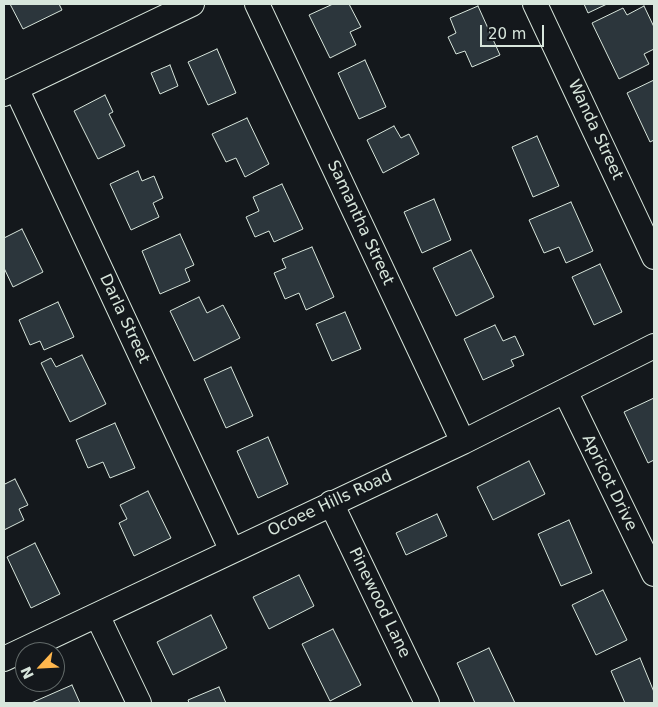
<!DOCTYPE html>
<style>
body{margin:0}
#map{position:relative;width:658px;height:707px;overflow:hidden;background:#14181c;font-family:"DejaVu Sans",sans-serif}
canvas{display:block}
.frame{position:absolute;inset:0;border:5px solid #d8e6dc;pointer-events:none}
.north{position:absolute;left:15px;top:642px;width:50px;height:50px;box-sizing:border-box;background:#14181c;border:1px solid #626a69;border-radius:50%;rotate:245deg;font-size:14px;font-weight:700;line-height:20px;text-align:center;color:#d8e6dc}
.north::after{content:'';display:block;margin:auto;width:18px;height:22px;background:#ffb74d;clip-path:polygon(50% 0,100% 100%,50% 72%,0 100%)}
.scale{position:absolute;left:480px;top:25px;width:64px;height:22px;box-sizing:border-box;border:2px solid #d8e6dc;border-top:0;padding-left:6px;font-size:15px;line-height:18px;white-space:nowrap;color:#d8e6dc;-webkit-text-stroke:4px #14181c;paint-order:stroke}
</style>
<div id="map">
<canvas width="658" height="707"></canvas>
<div class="frame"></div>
<div class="north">N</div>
<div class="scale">20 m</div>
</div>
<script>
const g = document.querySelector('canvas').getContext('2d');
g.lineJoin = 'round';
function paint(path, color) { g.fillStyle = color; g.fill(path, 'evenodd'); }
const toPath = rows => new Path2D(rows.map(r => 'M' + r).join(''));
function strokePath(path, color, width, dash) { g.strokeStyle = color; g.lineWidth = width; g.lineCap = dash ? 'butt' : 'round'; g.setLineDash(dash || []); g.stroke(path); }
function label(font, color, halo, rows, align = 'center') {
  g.font = font + ' "DejaVu Sans",sans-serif'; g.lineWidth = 4; g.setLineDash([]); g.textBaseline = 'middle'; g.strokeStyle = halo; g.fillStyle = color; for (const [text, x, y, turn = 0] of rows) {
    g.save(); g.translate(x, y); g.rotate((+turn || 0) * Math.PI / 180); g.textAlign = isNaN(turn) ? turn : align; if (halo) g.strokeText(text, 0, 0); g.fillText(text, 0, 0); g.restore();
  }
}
const building = toPath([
 [10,4,59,4,62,10,23,29,10,4],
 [333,4,349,4,361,27,350,32,356,45,330,58,309,15,333,4],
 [584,4,607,4,588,13,584,4],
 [478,6,500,55,472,67,465,51,456,54,448,37,456,33,450,18,478,6],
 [644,6,654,27,654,49,644,54,649,64,619,79,592,23,623,8,627,15,644,6],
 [217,49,236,93,208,105,188,62,217,49],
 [365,60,386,107,359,119,338,73,365,60],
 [170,65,178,86,160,94,151,73,170,65],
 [654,80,654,140,650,142,627,93,654,80],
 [105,95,113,112,109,114,125,146,98,159,74,111,105,95],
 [247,118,269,164,245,177,236,158,226,162,212,134,247,118],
 [394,126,401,138,409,134,419,154,383,173,367,140,394,126],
 [537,136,559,186,533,197,512,147,537,136],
 [138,171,142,181,154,176,163,198,153,203,159,217,131,230,110,184,138,171],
 [282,184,303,229,274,242,269,231,255,237,246,217,259,211,253,197,282,184],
 [434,199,451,240,422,253,404,212,434,199],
 [571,202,593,251,566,263,559,247,544,253,529,220,571,202],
 [22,229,43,272,13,287,4,268,4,238,22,229],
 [180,234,194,265,185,269,190,281,160,294,142,251,180,234],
 [312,247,334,297,306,310,299,293,285,299,274,273,286,268,282,259,312,247],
 [471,250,494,297,456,316,433,268,471,250],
 [600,264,622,312,594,325,572,277,600,264],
 [199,297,207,313,223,305,240,338,194,361,170,311,199,297],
 [58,302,74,337,44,350,40,341,30,345,19,320,58,302],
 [345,312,361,349,332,361,316,324,345,312],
 [495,325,503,341,515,336,524,355,511,360,514,366,483,380,464,339,495,325],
 [82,355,106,404,70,422,41,363,51,358,56,367,82,355],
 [231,367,253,416,226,428,204,379,231,367],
 [654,398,654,460,648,463,624,412,654,398],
 [115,423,135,468,110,478,103,462,88,468,76,440,115,423],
 [268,437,288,484,258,498,237,451,268,437],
 [529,461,545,494,493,520,477,487,529,461],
 [15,479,28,505,19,509,24,520,4,530,4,481,5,484,15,479],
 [148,491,171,538,134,556,119,523,127,519,120,505,148,491],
 [437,514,447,536,406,555,396,533,437,514],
 [569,520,592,573,561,586,538,534,569,520],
 [35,543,60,594,31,608,7,557,35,543],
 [299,575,314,606,269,629,253,597,299,575],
 [603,590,627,640,596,655,572,605,603,590],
 [211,615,227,648,173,675,157,642,211,615],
 [333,629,361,685,330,701,302,644,333,629],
 [489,648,515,703,475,703,457,663,489,648],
 [640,658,654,692,654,703,625,703,611,671,640,658],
 [72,685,80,703,31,703,72,685],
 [219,687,226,703,189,703,188,700,219,687]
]);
paint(building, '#2c363c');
strokePath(building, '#d8e6dc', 1);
const minor = toPath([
 [257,4,463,442],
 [535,4,654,257],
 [16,88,232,551],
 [4,94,192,4],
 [565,391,654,574],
 [331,503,427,703],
 [97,615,139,703],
 [4,659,463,442,654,346]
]);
strokePath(minor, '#d8e6dc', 26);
strokePath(minor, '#14181c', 24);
label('16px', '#d8e6dc', '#14181c', [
 ["Wanda Street",595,130,65],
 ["Samantha Street",360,223,65],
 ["Darla Street",124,319,65],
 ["Apricot Drive",609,483,64],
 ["Ocoee Hills Road",330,504,-25],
 ["Pinewood Lane",379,603,64]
]);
</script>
